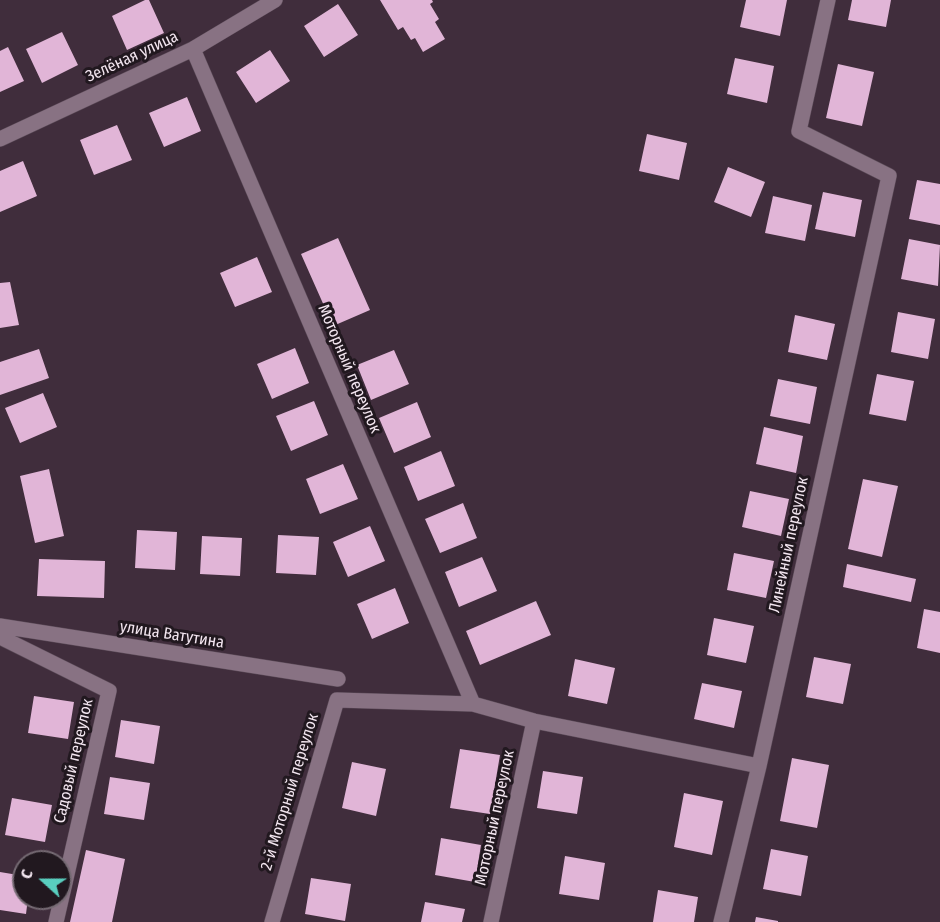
<!DOCTYPE html>
<meta charset="utf-8">
<style>
body{margin:0}
#map{position:relative;width:940px;height:922px;overflow:hidden;background:#402d3c;font-family:"Fira Sans Condensed",sans-serif}
canvas{display:block}
.north{position:absolute;left:12px;top:850px;width:60px;height:60px;box-sizing:border-box;background:#21181f;border:2px solid #756a73;border-radius:50%;rotate:291deg;font-size:16px;font-weight:700;line-height:24px;text-align:center;color:#f3e6f0}
.north::after{content:'';display:block;margin:auto;width:21px;height:27px;background:#59cebf;clip-path:polygon(50% 0,100% 100%,50% 72%,0 100%)}
</style>
<div id="map">
<canvas width="940" height="922"></canvas>
<div class="north">С</div>
</div>
<script>
const g = document.querySelector('canvas').getContext('2d');
g.lineJoin = 'round';
function paint(path, color) { g.fillStyle = color; g.fill(path, 'evenodd'); }
const toPath = rows => new Path2D(rows.map(r => 'M' + r).join(''));
function strokePath(path, color, width, dash) { g.strokeStyle = color; g.lineWidth = width; g.lineCap = dash ? 'butt' : 'round'; g.setLineDash(dash || []); g.stroke(path); }
function label(font, color, halo, rows, align = 'center') {
  g.font = font + ' "Fira Sans Condensed",sans-serif'; g.lineWidth = 6; g.setLineDash([]); g.textBaseline = 'middle'; g.strokeStyle = halo; g.fillStyle = color; for (const [text, x, y, turn = 0] of rows) {
    g.save(); g.translate(x, y); g.rotate((+turn || 0) * Math.PI / 180); g.textAlign = isNaN(turn) ? turn : align; if (halo) g.strokeText(text, 0, 0); g.fillText(text, 0, 0); g.restore();
  }
}
paint(toPath([
 [145,0,149,0,164,33,127,50,112,16],
 [380,0,432,0,433,2,430,4,439,19,435,22,445,39,423,52,415,38,411,40,403,27,398,30],
 [746,0,787,0,780,36,740,27],
 [852,0,891,0,886,27,848,20],
 [338,4,358,35,324,57,304,26],
 [62,32,78,65,42,83,26,49],
 [8,47,24,81,0,92,0,51],
 [270,50,290,81,256,103,236,72],
 [735,58,774,66,767,103,727,94],
 [838,64,874,72,862,126,826,118],
 [187,97,201,131,164,147,149,113],
 [117,125,132,160,94,175,80,140],
 [647,134,687,143,679,180,639,171],
 [23,161,37,196,0,212,0,171],
 [728,167,765,182,751,217,714,202],
 [917,180,940,184,940,225,909,219],
 [823,192,862,200,855,237,815,229],
 [773,196,812,205,805,241,765,233],
 [338,238,370,310,333,326,301,254],
 [909,239,940,245,938,286,901,279],
 [257,257,272,292,235,307,220,273],
 [10,282,19,325,0,328,0,283],
 [898,312,935,319,928,359,891,352],
 [795,315,835,324,827,360,788,352],
 [295,348,309,383,272,399,257,364],
 [39,349,49,378,0,395,0,362],
 [394,350,409,384,371,400,357,365],
 [877,374,914,381,906,421,869,414],
 [778,379,817,387,810,424,770,416],
 [43,393,57,427,20,443,5,408],
 [314,401,328,435,291,451,276,416],
 [417,402,431,437,394,453,379,418],
 [764,427,803,436,796,473,756,464],
 [441,451,455,486,418,501,404,467],
 [343,464,358,499,320,514,306,479],
 [49,469,64,536,35,543,20,476],
 [863,479,898,486,882,557,848,549],
 [750,491,789,499,781,536,742,527],
 [463,503,477,538,440,553,425,519],
 [370,526,385,561,348,577,333,542],
 [137,530,177,532,175,570,135,568],
 [278,535,319,537,316,575,276,573],
 [202,536,242,538,240,576,200,574],
 [734,553,774,561,766,598,727,590],
 [482,557,497,591,459,607,445,572],
 [39,559,105,561,104,598,37,596],
 [847,564,916,579,911,602,843,587],
 [395,588,409,623,372,639,357,604],
 [536,601,551,635,480,665,466,631],
 [924,609,940,612,940,653,917,648],
 [714,618,754,626,746,663,707,655],
 [814,657,851,664,843,704,806,697],
 [575,659,615,668,607,704,568,696],
 [702,683,742,691,734,728,694,719],
 [34,696,74,702,68,739,28,733],
 [121,720,160,726,154,764,115,757],
 [460,749,500,755,490,814,450,808],
 [792,758,829,765,817,828,780,821],
 [352,762,386,769,376,816,342,808],
 [543,771,583,777,577,814,537,808],
 [110,777,150,783,144,820,104,814],
 [684,793,723,801,712,855,674,847],
 [12,798,52,805,45,842,5,835],
 [441,838,481,845,475,882,435,875],
 [771,849,808,856,801,896,763,889],
 [86,850,125,859,112,922,70,922],
 [565,856,605,863,599,900,559,894],
 [0,872,24,876,24,898,28,898,26,914,0,910],
 [311,878,351,884,345,921,305,914],
 [658,890,698,897,694,922,653,922],
 [425,902,465,909,462,922,421,922],
 [756,917,778,921,778,922,755,922]
]), '#e1b5d7');
const street = toPath([
 [193,49,473,704],
 [0,139,193,49,275,0],
 [0,626,338,679],
 [0,637,109,691,56,922],
 [272,922,337,700,473,704,534,721,759,766],
 [491,922,534,721],
 [721,922,759,766,889,176,799,131,828,0]
]);
strokePath(street, '#5b4b58', 16);
strokePath(street, '#887283', 15);
label('16px', '#f3e6f0', '#21181f', [
 ["Зелёная улица",132,57,-25],
 ["Моторный переулок",349,369,67],
 ["Линейный переулок",789,545,-78],
 ["улица Ватутина",172,635,9],
 ["Садовый переулок",74,761,-77],
 ["2-й Моторный переулок",290,792,-73],
 ["Моторный переулок",495,818,-78]
]);
</script>
